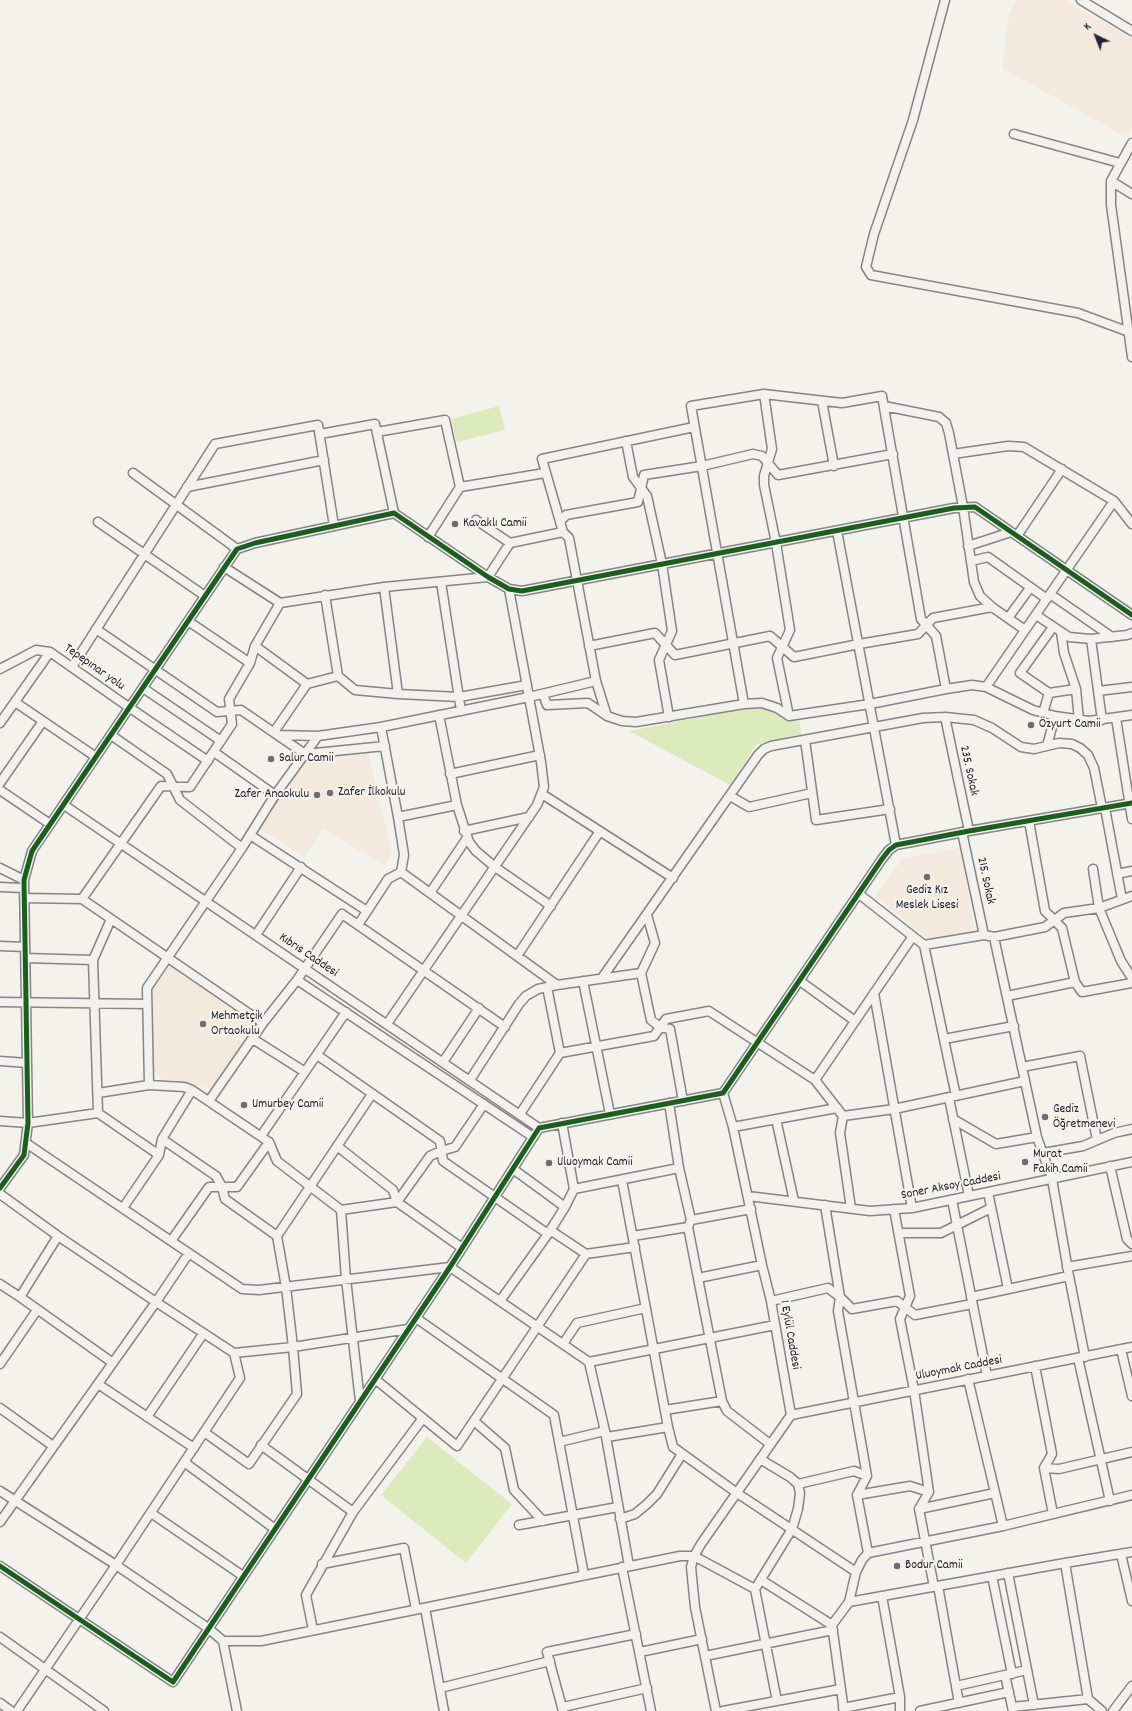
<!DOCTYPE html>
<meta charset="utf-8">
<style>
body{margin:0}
#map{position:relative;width:1132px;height:1711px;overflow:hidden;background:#f4f2ec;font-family:Dekko,sans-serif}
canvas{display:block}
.north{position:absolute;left:1076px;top:16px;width:40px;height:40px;-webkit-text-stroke:3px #f7f3e8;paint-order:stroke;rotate:317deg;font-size:11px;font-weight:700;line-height:16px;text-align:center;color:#22223b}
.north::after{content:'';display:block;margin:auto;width:14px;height:18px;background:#22223b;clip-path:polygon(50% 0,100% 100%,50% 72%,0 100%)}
</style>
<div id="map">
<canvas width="1132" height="1711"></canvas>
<div class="north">K</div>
</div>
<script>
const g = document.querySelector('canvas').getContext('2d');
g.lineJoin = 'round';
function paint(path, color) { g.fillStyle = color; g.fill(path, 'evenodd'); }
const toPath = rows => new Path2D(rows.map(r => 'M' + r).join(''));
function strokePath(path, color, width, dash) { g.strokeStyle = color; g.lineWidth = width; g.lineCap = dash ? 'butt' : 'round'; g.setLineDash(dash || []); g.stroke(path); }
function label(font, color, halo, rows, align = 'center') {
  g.font = font + ' Dekko,sans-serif'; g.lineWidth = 4; g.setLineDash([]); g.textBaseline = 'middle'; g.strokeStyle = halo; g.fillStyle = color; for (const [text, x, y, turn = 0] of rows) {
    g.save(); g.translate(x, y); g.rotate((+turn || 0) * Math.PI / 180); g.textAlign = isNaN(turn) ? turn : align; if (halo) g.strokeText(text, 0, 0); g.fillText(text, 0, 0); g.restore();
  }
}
paint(toPath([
 [1017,0,1064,0,1132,39,1132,127,1126,137,1002,68,1009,14],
 [368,751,392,853,384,865,323,829,304,858,259,828,307,757],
 [960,848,975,931,929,940,875,896,903,858],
 [167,963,255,1021,257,1026,216,1085,208,1088,163,1080,151,1068,150,989]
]), '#f3eadd');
paint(toPath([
 [499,406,505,430,457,442,451,419],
 [763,705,786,719,800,722,801,735,769,741,756,745,730,785,629,731],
 [427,1437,512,1504,466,1563,381,1495]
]), '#ddeabe');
const minor = toPath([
 [945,0,913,120,874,234,866,267,871,275,1078,313,1132,333],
 [1081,0,1132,31],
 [1014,134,1120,163],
 [1132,143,1111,181,1111,205,1132,357],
 [1111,181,1132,194],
 [764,394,772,449,764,476,764,485,776,543,790,630,777,658,789,716],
 [822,401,834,466],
 [884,406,939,417,946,423,949,433,963,507,974,582,980,596,992,607,1025,630],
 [377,432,445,420,460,487,428,537],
 [320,434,375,424,394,513],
 [626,441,633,477,647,496,662,564,672,631,659,660,669,717],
 [953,454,1008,446,1024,447,1114,501,1132,524],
 [133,473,237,549],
 [187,487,324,460],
 [460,487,545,473],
 [476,520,510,543],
 [98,522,205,596],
 [560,522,566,515,638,502,644,475,702,466,753,454,762,456,778,475,893,454],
 [837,531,896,845],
 [1017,536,1062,469],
 [968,546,1011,532],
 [971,561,988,557,1047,599],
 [224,567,280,603,384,587,488,577,510,543,563,532],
 [441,582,461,711],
 [384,587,398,694],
 [1050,594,1112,637],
 [325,595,338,676],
 [1036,615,1069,637,1091,639,1127,635,1132,633],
 [1008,618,1030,588],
 [188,621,250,663],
 [1053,627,1020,673,1049,693,1076,689],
 [96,629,217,712,241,710,305,754,385,746],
 [1061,632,1064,653,1076,689,1079,720],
 [1091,639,1102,720],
 [255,646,307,684],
 [589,646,655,633,675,655,770,636,794,657,859,644,918,634,933,618,992,607],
 [72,667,215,444,318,425,334,526],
 [0,669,36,650,50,652,130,708,208,761],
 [986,687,1114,501],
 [143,688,221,741],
 [1098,691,1132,687],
 [543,694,547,705,588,703,607,716,622,721,636,722,744,704,762,703,777,708,789,716,870,704,946,689,972,685,986,687,1033,710,1055,716,1089,721,1132,715],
 [15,702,96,757],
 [744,704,691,406,764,394,842,403,882,396,921,619,936,636,946,689],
 [1043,713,1049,693],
 [439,715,457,805,469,842,476,851,495,867,551,906],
 [607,716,596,681,569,538,563,532,542,459,694,427],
 [945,717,969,831],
 [1116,718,1132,819],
 [0,723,50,652],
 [381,727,398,817,404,855,401,872],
 [274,732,307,684,338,676,355,690,398,694,459,697,527,685],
 [111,735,167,774,180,800,242,848],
 [279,735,318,736,381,727,529,697,596,681],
 [805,740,816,820,890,809],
 [1047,746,1055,716],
 [214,752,275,795],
 [450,774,540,755],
 [0,783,43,721],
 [0,790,50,824],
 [542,794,673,878],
 [730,796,749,807,812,793],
 [64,805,539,1128],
 [1105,808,1122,899],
 [398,817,457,805],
 [1029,821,1045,911,1062,928,1075,982,1082,992,1132,983],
 [464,831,529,817],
 [962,832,984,935],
 [250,835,367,911],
 [0,868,24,880],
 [1093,869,1099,908,1121,961,1132,978],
 [401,872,557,985],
 [1117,874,1132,871],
 [0,887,24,888],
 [430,893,467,838],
 [859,894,924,945,956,1096],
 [24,898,82,899,161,786,190,787,232,724,229,699,250,663,255,646,280,603],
 [82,899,263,1023],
 [647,915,655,943,641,973,651,1020,660,1027,670,1029,683,1101],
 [358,925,388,879,401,872],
 [256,935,301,867],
 [994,937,1037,1137,1052,1179,1069,1276,1085,1357],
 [924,945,984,935,994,937,1045,927,1064,913,1099,908,1132,896],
 [0,946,25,947],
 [517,956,600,831],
 [26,958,93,960],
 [602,978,758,755,764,749,771,746,923,718,945,717,974,720,992,728,1021,747,1034,749,1059,743,1072,744,1080,748,1088,755,1094,768,1102,808],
 [297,980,533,1137],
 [583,981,610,1114],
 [800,981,855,1021],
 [547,987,560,1053],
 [874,993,912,1208],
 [1007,996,1075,982],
 [0,1002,147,1004],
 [387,1024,537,805,544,787,541,762,509,589],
 [253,1039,305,1072],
 [944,1039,1014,1026],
 [317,1055,440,1141,443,1161,548,1234],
 [0,1061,27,1063],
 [443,1062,479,1008],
 [1022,1067,1080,1056,1097,1140],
 [470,1080,519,1004,526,996,538,989,557,985,641,973],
 [815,1080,913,936],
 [149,1085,147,988,242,848,275,795,318,736],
 [98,1093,149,1085,184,1087,192,1090,269,1142,277,1161,341,1210,397,1202,430,1156,441,1151,455,1147,484,1104],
 [949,1098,969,1196],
 [209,1101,263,1023,297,980,342,914,505,1027],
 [669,1103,679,1168,691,1220,688,1227,722,1401],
 [98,1113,93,960,111,919],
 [520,1114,560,1053,654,1036,666,1019,709,1011,815,1080,843,1116],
 [843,1116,894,1109,1025,1081],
 [843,1116,840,1133,851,1208],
 [776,1119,794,1201],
 [953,1119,996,1144,1037,1137],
 [0,1121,28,1123,98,1113,159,1155],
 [733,1127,837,1108],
 [261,1136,346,1012],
 [162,1139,216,1176,222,1187,225,1199,277,1236],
 [26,1143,242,1289,259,1290,450,1267,589,1362,605,1431,629,1566],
 [337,1146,393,1190,397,1202,462,1248],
 [1043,1153,1083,1146,1114,1133,1132,1129],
 [1110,1166,1127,1239,1132,1244],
 [513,1169,565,1207],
 [622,1180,668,1427,673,1447,737,1493,856,1572],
 [0,1188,24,1155,28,1123,24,880,32,851,237,549,255,543,394,513,488,577,509,589,522,591,954,508,975,507,1132,615],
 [574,1189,679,1168],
 [988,1192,1008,1289],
 [0,1194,58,1236,156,1302,234,1353,293,1347,408,1329],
 [748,1196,870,1211,912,1208,1132,1162],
 [952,1200,987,1376],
 [825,1205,840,1297,838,1311,867,1476,857,1495,868,1553],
 [123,1208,159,1155,162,1139,192,1090],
 [894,1209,910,1296,900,1319,914,1390,929,1492,919,1509,934,1587],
 [341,1210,346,1279,360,1401],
 [691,1220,751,1209],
 [550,1230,586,1254,635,1247],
 [899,1233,941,1233,991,1208],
 [633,1236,688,1227],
 [171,1241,209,1187,237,1187,269,1142],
 [1067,1267,1132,1256],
 [698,1278,762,1265],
 [0,1284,20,1297,58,1236],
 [20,1297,113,1363],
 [971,1297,1069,1276],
 [500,1301,548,1234,565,1207,574,1189,562,1123],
 [771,1301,828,1288,840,1297,852,1309,897,1301,915,1315,972,1304],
 [416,1318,554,1415,584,1575],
 [563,1344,577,1323,646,1308],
 [1121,1349,1132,1396],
 [1078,1358,1110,1501],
 [589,1362,775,1325],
 [0,1364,37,1310],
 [1035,1366,1052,1454,1044,1468,1053,1514],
 [375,1379,457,1446,586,1254],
 [968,1379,1003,1526],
 [98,1384,194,1448],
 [0,1408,53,1446],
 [665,1410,722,1401,727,1411,770,1444],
 [791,1415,1132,1347],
 [147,1417,203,1334],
 [474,1421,505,1448,514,1490,543,1521],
 [204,1432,249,1464,297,1394,293,1347,286,1287,277,1236,372,1094],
 [607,1437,668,1427],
 [559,1442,605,1431],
 [261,1445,353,1512],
 [760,1459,790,1477,798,1484,800,1493,798,1509,792,1529,755,1589,777,1701],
 [184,1462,275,1529],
 [1044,1468,1059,1469,1132,1452],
 [798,1484,854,1471,867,1476],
 [0,1491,116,1565,208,1628,223,1641,261,1641,680,1556,694,1556,755,1589],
 [857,1495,910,1486,929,1492],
 [919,1509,995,1493],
 [151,1513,243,1576],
 [620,1519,635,1514,647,1504,657,1494,682,1454],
 [0,1522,156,1302,189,1253],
 [519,1525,618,1507],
 [1121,1554,1132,1601],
 [1065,1563,1088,1699],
 [322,1564,404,1548,416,1609],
 [0,1566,173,1682,450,1267,539,1128,723,1093,882,859,889,850,896,845,969,831,1132,803],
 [622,1567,651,1711],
 [1008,1573,1034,1705],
 [992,1576,1012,1674],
 [761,1580,832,1625],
 [938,1586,959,1703],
 [882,1596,900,1697,900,1711],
 [849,1602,1065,1563,1132,1552],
 [425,1608,444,1711],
 [313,1630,306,1595,353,1512,423,1418],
 [0,1637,104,1711],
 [223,1641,237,1711],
 [640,1652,702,1639],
 [705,1656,833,1630],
 [1005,1675,1013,1711],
 [956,1686,1027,1670],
 [440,1688,550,1661],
 [0,1703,11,1711],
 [563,1707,647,1688],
 [1012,1707,1088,1699,1102,1711],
 [843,1708,900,1697],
 [17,1711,116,1565,240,1378,234,1353],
 [563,1711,547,1652,636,1634],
 [716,1711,695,1607,691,1567,694,1556,701,1544,791,1415,771,1301,762,1265,733,1127,723,1093],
 [723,1711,841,1689],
 [844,1711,832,1625,849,1602,856,1572,862,1560,868,1553,1003,1526,1132,1495],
 [920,1711,1009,1692],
 [1113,1711,1132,1686]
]);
strokePath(minor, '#858486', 11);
strokePath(minor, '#f2f1ed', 8);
strokePath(toPath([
 [0,1188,24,1155,28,1123,24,880,32,851,237,549,255,543,394,513,488,577,509,589,522,591,954,508,975,507,1132,615],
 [0,1566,173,1682,450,1267,539,1128,723,1093,882,859,889,850,896,845,969,831,1132,803]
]), '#1b5e20', 5);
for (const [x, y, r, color] of [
 [455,524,4,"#6c6b79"],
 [1031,725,4,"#6c6b79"],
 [271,759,4,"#6c6b79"],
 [330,793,4,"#6c6b79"],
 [317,795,4,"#6c6b79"],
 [927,877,4,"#6c6b79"],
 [203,1024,4,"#6c6b79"],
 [244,1105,4,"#6c6b79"],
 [1045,1117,4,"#6c6b79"],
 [1025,1162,4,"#6c6b79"],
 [549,1163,4,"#6c6b79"],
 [897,1566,4,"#6c6b79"]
]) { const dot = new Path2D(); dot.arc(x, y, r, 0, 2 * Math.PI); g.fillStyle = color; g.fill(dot); strokePath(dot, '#f7f3e8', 1.5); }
label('13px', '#22223b', '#f7f3e8', [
 ["Kavaklı Camii",463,524],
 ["Özyurt Camii",1039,725],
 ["Salur Camii",279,759],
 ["Zafer İlkokulu",338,793],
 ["Zafer Anaokulu",309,795,"right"],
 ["Gediz Kız",927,891,"center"],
 ["Meslek Lisesi",927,906,"center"],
 ["Mehmetçik",211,1017],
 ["Ortaokulu",211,1032],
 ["Umurbey Camii",252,1105],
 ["Gediz",1053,1110],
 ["Öğretmenevi",1053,1125],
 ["Murat",1033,1155],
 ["Fakih Camii",1033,1170],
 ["Uluoymak Camii",557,1163],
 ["Bodur Camii",905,1566]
], 'left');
label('13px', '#22223b', '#f7f3e8', [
 ["Tepepınar yolu",94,668,35],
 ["235. Sokak",968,771,78],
 ["215. Sokak",985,881,78],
 ["Kıbrıs Caddesi",308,956,34],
 ["Soner Aksoy Caddesi",951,1187,-11],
 ["1 Eylül Caddesi",789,1335,80],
 ["Uluoymak Caddesi",959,1369,-11]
]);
</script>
